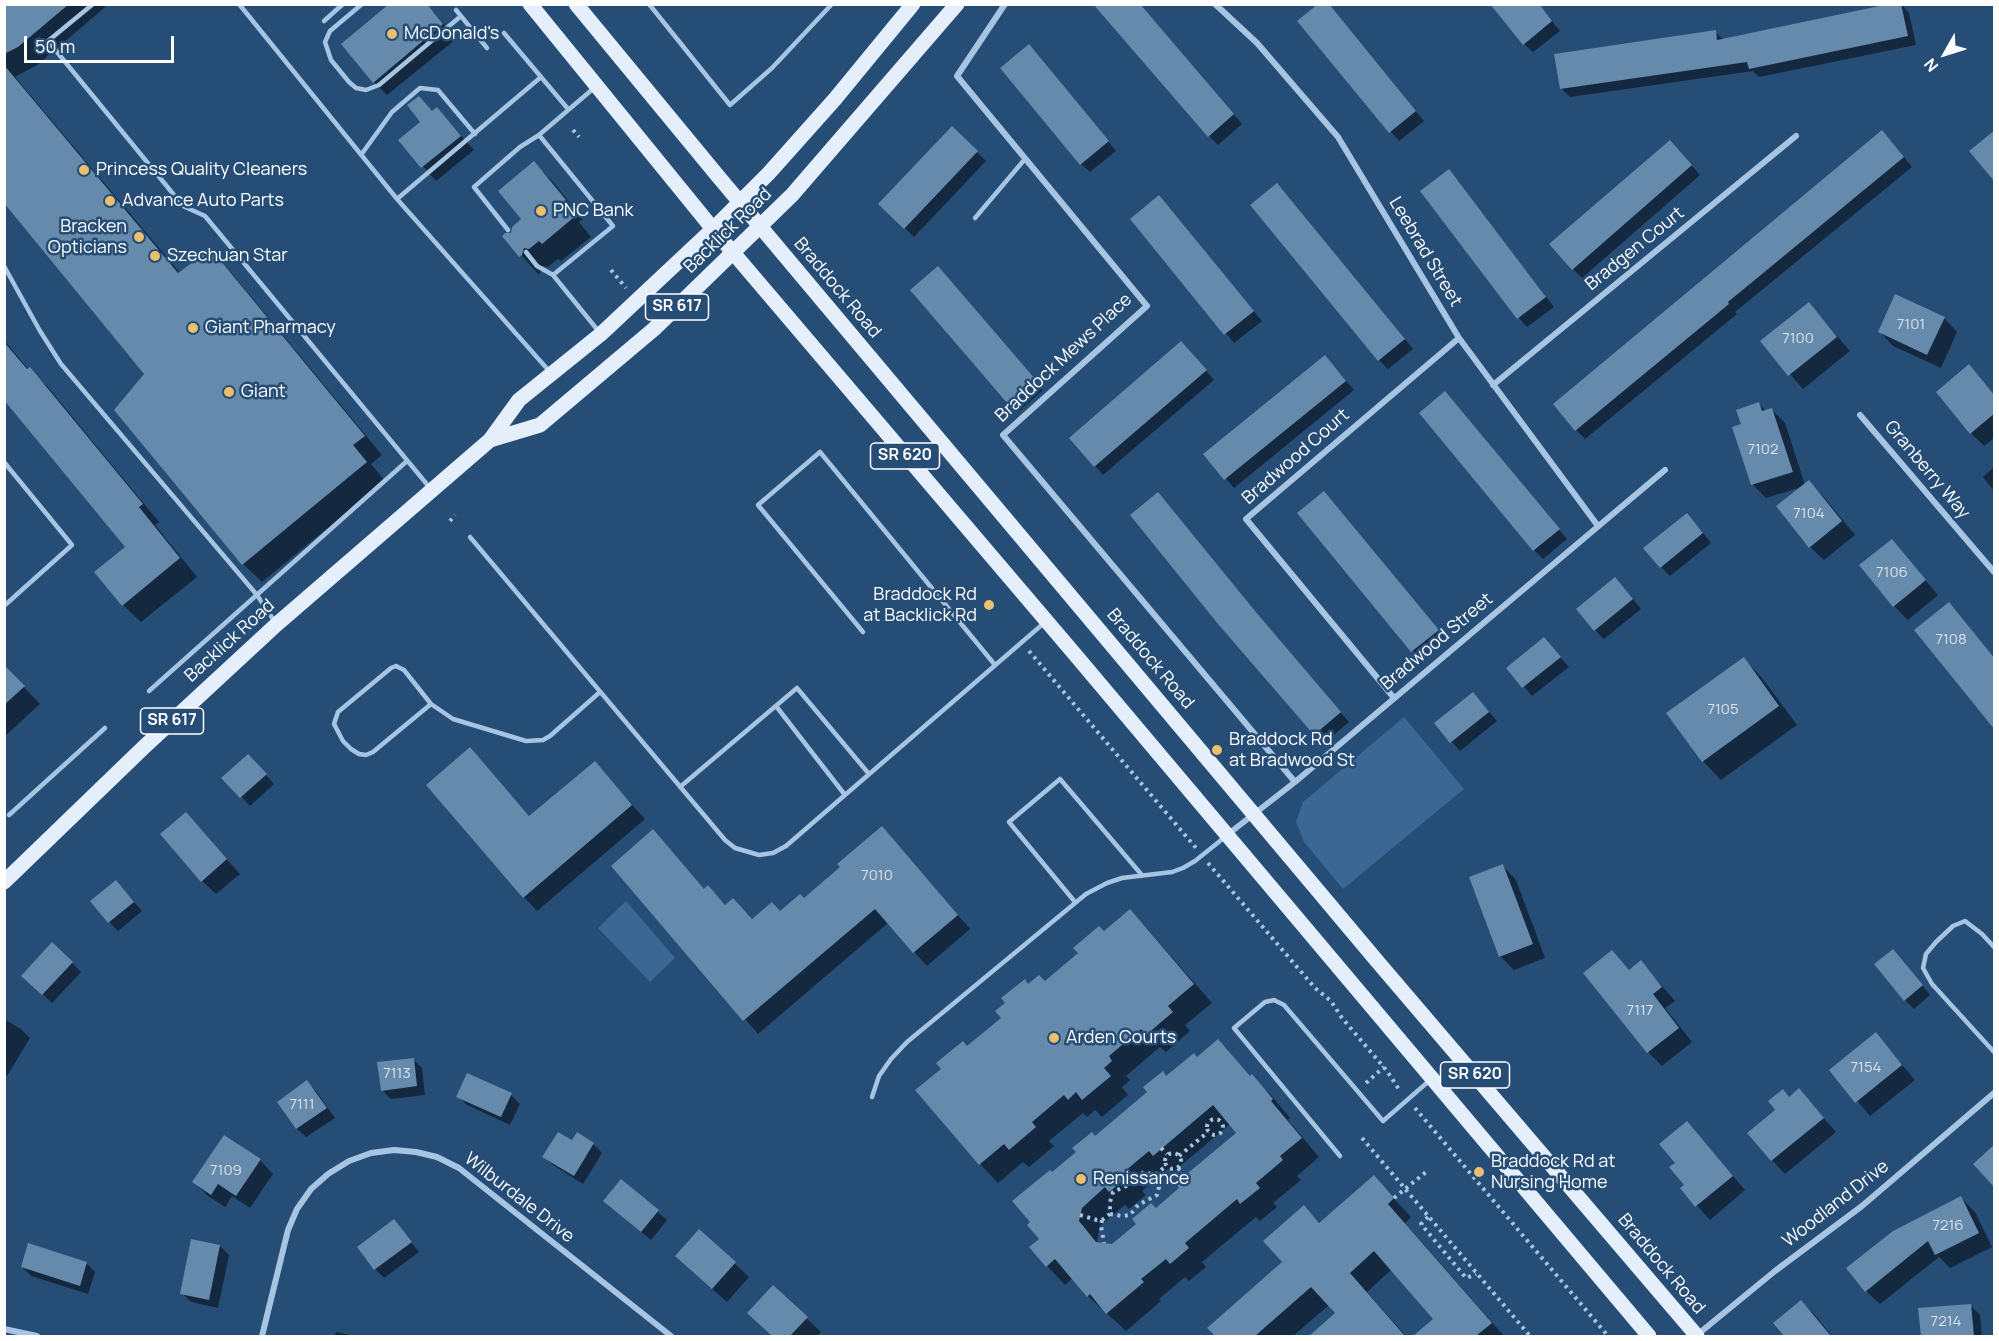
<!DOCTYPE html>
<style>
body{margin:0}
#map{position:relative;width:1999px;height:1341px;overflow:hidden;background:#264d76;font-family:Manrope,sans-serif}
canvas{display:block}
.frame{position:absolute;inset:0;border:6px solid #fff;pointer-events:none}
.north{position:absolute;left:1915px;top:24px;width:60px;height:60px;-webkit-text-stroke:4px #264d76;paint-order:stroke;rotate:231deg;font-size:16px;font-weight:700;line-height:24px;text-align:center;color:#fff}
.north::after{content:'';display:block;margin:auto;width:21px;height:27px;background:#fff;clip-path:polygon(50% 0,100% 100%,50% 72%,0 100%)}
.scale{position:absolute;left:24px;top:36px;width:150px;height:27px;box-sizing:border-box;border:3px solid #fff;border-top:0;padding-left:8px;font-size:18px;line-height:21px;white-space:nowrap;color:#fff;-webkit-text-stroke:4px #264d76;paint-order:stroke}
</style>
<div id="map">
<canvas width="1999" height="1341"></canvas>
<div class="frame"></div>
<div class="north">N</div>
<div class="scale">50 m</div>
</div>
<script>
const g = document.querySelector('canvas').getContext('2d');
g.lineJoin = 'round';
function paint(path, color) { g.fillStyle = color; g.fill(path, 'evenodd'); }
const toPath = rows => new Path2D(rows.map(r => 'M' + r).join(''));
function strokePath(path, color, width, dash) { g.strokeStyle = color; g.lineWidth = width; g.lineCap = dash ? 'butt' : 'round'; g.setLineDash(dash || []); g.stroke(path); }
function label(font, color, halo, rows, align = 'center') {
  g.font = font + ' Manrope,sans-serif'; g.lineWidth = 5; g.setLineDash([]); g.textBaseline = 'middle'; g.strokeStyle = halo; g.fillStyle = color; for (const [text, x, y, turn = 0] of rows) {
    g.save(); g.translate(x, y); g.rotate((+turn || 0) * Math.PI / 180); g.textAlign = isNaN(turn) ? turn : align; if (halo) g.strokeText(text, 0, 0); g.fillText(text, 0, 0); g.restore();
  }
}
paint(toPath([
 [1404,717,1464,789,1343,889,1304,842,1296,822,1303,802],
 [626,901,675,958,650,982,598,928]
]), '#3a6793');
paint(toPath([
 [4,4,109,4,37,65,15,77,180,273,210,251,229,270,382,455,371,464,385,481,262,582,243,564,116,410,146,374,4,200],
 [427,4,456,39,387,95,374,82],
 [1139,4,1242,124,1218,145,1209,136],
 [1538,4,1560,31,1533,52,1524,44],
 [1901,4,1909,13,1916,45,1759,77,1753,71,1570,97,1561,88,1715,32,1724,40],
 [1333,10,1424,121,1399,141,1299,22],
 [1038,55,1116,151,1090,172,1081,164],
 [419,98,433,112,437,109,474,150,436,181,400,140,422,122],
 [952,128,986,161,914,237,880,204],
 [1891,141,1912,167,1735,312,1737,314,1585,439,1576,430],
 [1679,150,1700,175,1582,278,1573,269],
 [534,163,553,182,583,219,579,222,591,237,561,261,558,259,548,267,542,266,539,275,504,236,513,235,523,220],
 [1448,171,1457,180,1554,307,1527,327,1519,318,1422,191],
 [1286,194,1413,349,1388,369,1379,360],
 [1159,197,1262,321,1234,343,1132,219],
 [947,277,1043,390,1018,412,1009,403],
 [1809,304,1850,351,1803,389,1762,342],
 [1944,318,1957,332,1941,368,1893,346,1880,332],
 [4,340,29,370,47,386,159,522,155,525,197,577,141,622,123,605,127,547,4,397],
 [1190,352,1214,380,1103,475,1095,466],
 [1325,357,1354,390,1234,488,1205,454],
 [1969,366,1994,395,1994,438,1984,446,1971,433],
 [1454,402,1567,539,1543,559,1534,550],
 [1759,404,1766,411,1771,409,1785,423,1805,485,1809,482,1822,495,1855,535,1824,560,1810,547,1802,487,1766,498,1753,485,1734,428,1743,425],
 [1994,467,1994,491,1983,477],
 [1333,502,1446,639,1421,660,1299,513],
 [1696,524,1711,543,1670,576,1661,567],
 [1892,541,1938,595,1908,620,1894,606],
 [1624,588,1641,609,1604,639,1595,630],
 [1263,622,1349,722,1324,743,1315,734],
 [1544,639,1569,667,1532,696,1508,668],
 [1744,659,1762,678,1797,725,1721,780,1703,761],
 [4,666,40,704,4,737],
 [1473,694,1497,721,1460,751,1436,724],
 [470,749,530,817,594,763,645,819,537,911,524,897],
 [257,765,274,784,250,806,224,778],
 [186,814,240,874,216,894,202,881],
 [882,828,970,929,927,966,888,923,758,1034,613,866,705,890,708,887,726,906,753,920,780,913,804,899,842,867],
 [1503,866,1516,880,1545,958,1514,970,1500,956],
 [116,882,142,911,118,931,109,922],
 [1130,911,1148,930,1212,1003,1185,1025,1190,1031,1166,1052,1160,1047,1126,1076,1130,1080,1122,1087,1128,1095,1102,1117,1095,1110,1087,1117,1083,1113,1049,1141,1054,1146,1029,1167,1023,1162,998,1183,980,1164,917,1090,1003,1018,1029,985,1045,983],
 [1612,952,1630,971,1641,962,1675,1001,1665,1008,1692,1042,1662,1066,1648,1052,1586,973],
 [1902,960,1930,995,1914,1009,1905,1000],
 [72,963,81,972,52,1003,32,984],
 [4,1019,21,1029,30,1038,7,1076,4,1075],
 [1875,1034,1915,1080,1870,1116,1831,1070],
 [1218,1041,1251,1077,1271,1095,1290,1118,1288,1120,1319,1157,1297,1176,1301,1180,1273,1203,1277,1207,1260,1221,1256,1217,1202,1262,1206,1267,1189,1281,1185,1277,1159,1299,1161,1301,1126,1331,1088,1296,1073,1278,1065,1285,1047,1266,1041,1239,1052,1174,1167,1077,1198,1059],
 [1230,1124,1238,1133,1182,1188,1112,1246,1099,1244,1097,1241,1100,1226,1125,1205,1129,1209,1146,1195,1142,1191,1168,1169,1172,1173],
 [413,1059,422,1068,425,1095,391,1099,382,1090],
 [307,1082,316,1091,335,1118,306,1137,297,1129,279,1102],
 [1799,1090,1836,1132,1785,1174,1772,1160],
 [511,1095,520,1104,510,1125,467,1105,458,1096],
 [1687,1123,1745,1190,1710,1220,1682,1189,1686,1185,1677,1163],
 [577,1134,593,1144,602,1153,583,1184,553,1165,544,1156,572,1142],
 [260,1160,273,1174,250,1208,232,1196,225,1207,208,1196,194,1182],
 [1374,1177,1411,1217,1405,1223,1504,1336,1416,1336,1436,1319,1392,1269,1367,1292,1406,1336,1311,1336,1337,1313,1329,1305,1293,1336,1217,1336,1209,1328,1284,1263,1304,1207,1321,1224],
 [621,1181,667,1220,651,1240,614,1209],
 [1961,1198,1975,1212,1992,1247,1950,1268,1939,1257,1880,1304,1866,1291],
 [394,1221,419,1252,384,1278,375,1269],
 [700,1231,749,1277,727,1302,691,1270],
 [220,1246,229,1255,218,1308,191,1302,182,1293],
 [86,1263,95,1272,88,1294,31,1276,22,1267],
 [773,1287,821,1332,817,1336,773,1336,762,1327],
 [1801,1302,1815,1315,1832,1336,1786,1336,1775,1323],
 [1971,1306,1980,1315,1982,1336,1922,1336,1920,1310],
 [336,1332,354,1336,335,1336]
]), '#0007');
paint(toPath([
 [4,4,69,4,18,47,4,54],
 [389,4,427,4,443,24,373,83,341,44],
 [1093,4,1140,4,1234,114,1208,137],
 [1318,4,1329,4,1416,111,1389,133,1297,21],
 [1490,4,1539,4,1552,21,1523,45],
 [1889,4,1901,4,1908,36,1749,69,1747,62,1560,89,1554,54,1716,30,1717,40],
 [1029,44,1109,141,1080,165,1000,68],
 [4,65,178,273,211,249,365,436,353,445,367,462,242,565,114,410,144,374,4,203],
 [419,96,432,111,437,107,461,136,421,168,398,140,420,122,407,105],
 [952,126,978,151,904,229,878,204],
 [1882,130,1904,157,1728,302,1729,304,1575,431,1553,404],
 [1995,130,1995,182,1969,151],
 [1670,140,1692,165,1572,270,1549,244],
 [534,161,566,200,562,203,573,218,542,244,539,241,529,249,524,248,522,255,519,257,502,236,505,233,511,233,512,227,521,219,498,191],
 [1449,169,1546,297,1517,319,1420,191],
 [1277,183,1405,339,1378,361,1250,205],
 [1159,195,1254,311,1224,335,1130,219],
 [938,266,1036,380,1008,404,910,290],
 [1895,294,1945,317,1927,355,1878,332],
 [1809,302,1837,337,1788,376,1760,341],
 [1181,341,1207,370,1094,467,1069,438],
 [4,342,27,369,30,367,143,504,139,507,180,558,122,606,94,572,125,547,4,400],
 [1325,355,1346,381,1224,480,1203,454],
 [1969,364,1995,396,1995,413,1970,434,1936,392],
 [1445,391,1560,529,1533,551,1419,413],
 [1759,402,1762,411,1772,408,1793,472,1751,485,1732,427,1741,424,1736,410],
 [1809,480,1842,521,1809,548,1776,506],
 [1324,491,1439,630,1411,652,1297,513],
 [1158,492,1255,611,1341,712,1314,735,1218,624,1130,515],
 [1687,513,1703,533,1660,568,1643,548],
 [1892,539,1926,580,1893,607,1859,565],
 [1615,577,1633,599,1594,631,1576,609],
 [1949,602,1995,659,1995,730,1914,630],
 [1544,637,1561,657,1522,688,1506,668],
 [1744,657,1779,706,1702,762,1666,713],
 [4,665,25,686,4,705],
 [1473,692,1489,712,1450,743,1434,723],
 [470,747,529,816,595,761,632,805,523,898,426,785],
 [248,754,267,774,240,798,221,778],
 [186,812,227,859,201,882,160,834],
 [882,826,958,915,913,953,875,909,743,1021,611,866,653,829,704,889,708,885,725,905,733,898,752,919,772,902,780,911,800,894,804,898,840,867,837,864],
 [1503,864,1533,944,1499,957,1469,877],
 [116,880,134,902,108,923,90,901],
 [1130,909,1194,984,1168,1006,1173,1012,1146,1035,1141,1029,1109,1056,1112,1061,1104,1068,1111,1076,1082,1100,1076,1092,1068,1100,1064,1095,1032,1122,1036,1127,1009,1150,1004,1144,979,1165,915,1090,941,1069,936,1063,963,1041,967,1046,1001,1018,995,1011,1005,1003,1001,998,1025,979,1028,984,1039,975,1045,981,1078,953,1073,948,1099,926,1104,931],
 [52,942,73,962,42,995,21,976],
 [1893,949,1923,985,1904,1001,1874,964],
 [1612,950,1629,970,1641,960,1662,987,1653,994,1679,1028,1647,1053,1583,973],
 [1876,1032,1902,1065,1855,1103,1829,1070],
 [1218,1039,1250,1076,1252,1074,1273,1099,1271,1101,1302,1138,1280,1156,1283,1160,1256,1183,1260,1188,1240,1204,1237,1199,1185,1243,1189,1248,1170,1264,1166,1259,1141,1279,1144,1282,1106,1314,1090,1294,1087,1297,1055,1259,1046,1267,1029,1247,1039,1239,1027,1225,1030,1222,1012,1201,1050,1170,1052,1172,1076,1152,1072,1148,1092,1132,1095,1136,1147,1092,1143,1087,1163,1071,1166,1076,1194,1053,1197,1057],
 [1213,1105,1236,1133,1176,1183,1179,1188,1156,1208,1151,1203,1132,1219,1136,1224,1112,1244,1096,1242,1079,1221,1082,1208,1105,1187,1109,1192,1129,1176,1125,1171,1149,1151,1153,1156],
 [414,1058,417,1086,381,1091,377,1062],
 [467,1073,512,1093,501,1117,456,1097],
 [307,1080,327,1108,296,1129,277,1102],
 [1799,1088,1824,1118,1771,1161,1747,1133,1775,1110,1768,1101,1783,1089,1789,1097],
 [1687,1121,1733,1176,1695,1207,1680,1188,1684,1185,1669,1167,1675,1163,1659,1144],
 [558,1132,572,1140,577,1132,594,1143,574,1176,542,1157],
 [224,1135,261,1159,236,1196,218,1184,211,1195,192,1182],
 [1995,1144,1995,1188,1973,1164],
 [1374,1175,1394,1198,1388,1204,1492,1323,1476,1336,1413,1336,1433,1319,1374,1251,1350,1273,1405,1336,1309,1336,1335,1313,1311,1287,1255,1336,1215,1336,1207,1328,1282,1262,1263,1241,1304,1205,1319,1223],
 [621,1179,659,1210,641,1232,603,1201],
 [1961,1196,1979,1233,1935,1255,1928,1241,1865,1292,1846,1268,1893,1231],
 [394,1219,412,1242,374,1270,357,1247],
 [699,1229,736,1262,712,1289,675,1256],
 [191,1239,220,1245,209,1300,180,1294],
 [28,1243,87,1262,80,1286,21,1267],
 [773,1285,808,1317,790,1336,772,1336,747,1313],
 [1801,1300,1831,1336,1784,1336,1773,1323],
 [1971,1304,1974,1336,1921,1336,1918,1308]
]), '#668aac');
strokePath(toPath([
 [573,130,579,137],
 [611,270,626,288],
 [450,521,455,515],
 [1029,651,1196,848],
 [1208,863,1315,988,1331,1001,1342,1018,1387,1071,1400,1091],
 [1366,1083,1384,1067],
 [1415,1108,1608,1336],
 '1207 1127a8 8 0 1 1 16 0a8 8 0 1 1-16 0Z',
 [1362,1138,1530,1336],
 [1161,1148,1167,1154],
 '1165 1161a8 8 0 1 1 16 0a8 8 0 1 1-16 0Z',
 [1179,1156,1208,1132],
 [1178,1168,1185,1175],
 [1394,1198,1426,1172],
 [1110,1214,1122,1216,1130,1215,1138,1205,1157,1195,1159,1187,1155,1175],
 [1080,1215,1097,1220,1102,1220,1110,1214,1110,1202,1113,1192,1137,1181,1141,1174,1144,1172,1155,1175,1166,1166],
 [1428,1217,1421,1224,1466,1278,1476,1274],
 [1102,1220,1101,1226,1104,1243]
]), '#a7c5e2', 4, [3, 4.5]);
strokePath(toPath([
 [93,4,48,41,183,206,205,216,430,488],
 [239,4,397,199,550,372],
 [362,4,330,31,325,42,331,60,349,82,356,88,366,90,379,85,461,16],
 [649,4,730,105,772,68,832,4],
 [456,10,487,48],
 [324,21,343,4],
 [504,33,568,109],
 [594,88,539,135,613,226,553,275,600,333],
 [361,155,392,112,420,88,438,90,475,134],
 [397,199,541,77],
 [975,218,1025,159],
 [508,230,474,187,520,147,539,135],
 [526,252,537,266,553,275],
 [4,266,40,331,61,364,257,595,275,622],
 [4,462,72,545,4,606],
 [470,537,725,840,735,848,759,855,773,853,786,846,1044,623],
 [863,632,758,505,820,452,995,665],
 [149,691,407,461],
 [431,704,373,752,366,755,359,754,351,749,343,741,334,724,338,712,391,668,396,666,404,670,431,704,453,719,526,741,543,740,550,736,600,692],
 [776,706,845,795],
 [680,787,797,688,869,774],
 [9,815,105,728],
 [1075,902,1009,822,1060,779,1141,874],
 [1994,947,1982,934,1965,921,1953,926,1936,942,1926,954,1923,968,1932,984,1994,1052],
 [872,1097,879,1076,891,1059,907,1042,1086,894,1107,883,1122,878,1172,872,1183,868,1195,861,1225,837],
 [1340,1156,1234,1028,1265,1002,1274,1000,1284,1005,1383,1121,1429,1081]
]), '#a7c5e2', 4.5);
strokePath(toPath([
 [1005,4,957,76,1147,306,1003,435,1295,782],
 [1215,4,1257,43,1338,137,1459,338,1598,526],
 [1493,385,1796,136],
 [1860,415,1994,572],
 [1394,698,1246,519,1459,338],
 [1227,835,1295,782,1665,470],
 [4,1329,37,1336],
 [1697,1335,1775,1271,1862,1206,1994,1093],
 [262,1336,288,1230,297,1209,311,1189,328,1174,349,1161,371,1153,394,1150,416,1152,437,1157,459,1168,671,1336]
]), '#a7c5e2', 6);
strokePath(toPath([
 [530,4,713,229,1078,658,1649,1336],
 [576,4,717,175,1377,961,1697,1336],
 [490,440,540,425,654,329,792,195,957,4],
 [4,882,144,747,277,624,490,440,519,400,601,334,713,229,769,173,835,99,913,4]
]), '#e5effb', 15);
for (const [x, y, r, color] of [
 [392,34,6,"#eabf6d"],
 [84,170,6,"#eabf6d"],
 [110,201,6,"#eabf6d"],
 [541,211,6,"#eabf6d"],
 [139,237,6,"#eabf6d"],
 [155,256,6,"#eabf6d"],
 [193,328,6,"#eabf6d"],
 [229,392,6,"#eabf6d"],
 [989,605,6,"#eabf6d"],
 [1217,750,6,"#eabf6d"],
 [1054,1038,6,"#eabf6d"],
 [1479,1172,6,"#eabf6d"],
 [1081,1179,6,"#eabf6d"]
]) { const dot = new Path2D(); dot.arc(x, y, r, 0, 2 * Math.PI); g.fillStyle = color; g.fill(dot); strokePath(dot, '#264d76', 2); }
label('15px', '#d9e2ea', null, [
 ["7101",1911,325],
 ["7100",1798,339],
 ["7102",1763,450],
 ["7104",1809,514],
 ["7106",1892,573],
 ["7108",1951,640],
 ["7105",1723,710],
 ["7010",877,876],
 ["7117",1640,1011],
 ["7154",1866,1068],
 ["7113",397,1074],
 ["7111",302,1105],
 ["7109",226,1171],
 ["7216",1948,1226],
 ["7214",1946,1322]
]);
for (const [x, y, w] of [
 [677,307,63],
 [905,456,69],
 [172,721,63],
 [1475,1075,69]
]) { const box = new Path2D(); box.roundRect(x - w / 2, y - 13, w, 26, 4.5); g.fillStyle = '#264d76'; g.fill(box); strokePath(box, '#fff', 1.5); }
label('bold 16px', '#fff', null, [
 ["SR 617",677,307],
 ["SR 620",905,456],
 ["SR 617",172,721],
 ["SR 620",1475,1075]
]);
label('18px', '#fff', '#264d76', [
 ["McDonald's",404,34],
 ["Princess Quality Cleaners",96,170],
 ["Advance Auto Parts",122,201],
 ["PNC Bank",553,211],
 ["Bracken",127,227,"right"],
 ["Opticians",127,248,"right"],
 ["Szechuan Star",167,256],
 ["Giant Pharmacy",205,328],
 ["Giant",241,392],
 ["Braddock Rd",977,595,"right"],
 ["at Backlick Rd",977,616,"right"],
 ["Braddock Rd",1229,740],
 ["at Bradwood St",1229,761],
 ["Arden Courts",1066,1038],
 ["Braddock Rd at",1491,1162],
 ["Nursing Home",1491,1183],
 ["Renissance",1093,1179]
], 'left');
label('18px', '#fff', '#264d76', [
 ["Backlick Road",728,231,-44],
 ["Bradgen Court",1635,249,-39],
 ["Leebrad Street",1425,252,59],
 ["Braddock Road",837,288,50],
 ["Braddock Mews Place",1064,358,-43],
 ["Bradwood Court",1296,457,-41],
 ["Granberry Way",1927,470,50],
 ["Backlick Road",230,641,-42],
 ["Bradwood Street",1437,642,-40],
 ["Braddock Road",1150,659,50],
 ["Wilburdale Drive",519,1198,38],
 ["Woodland Drive",1836,1204,-38],
 ["Braddock Road",1661,1264,50]
]);
</script>
